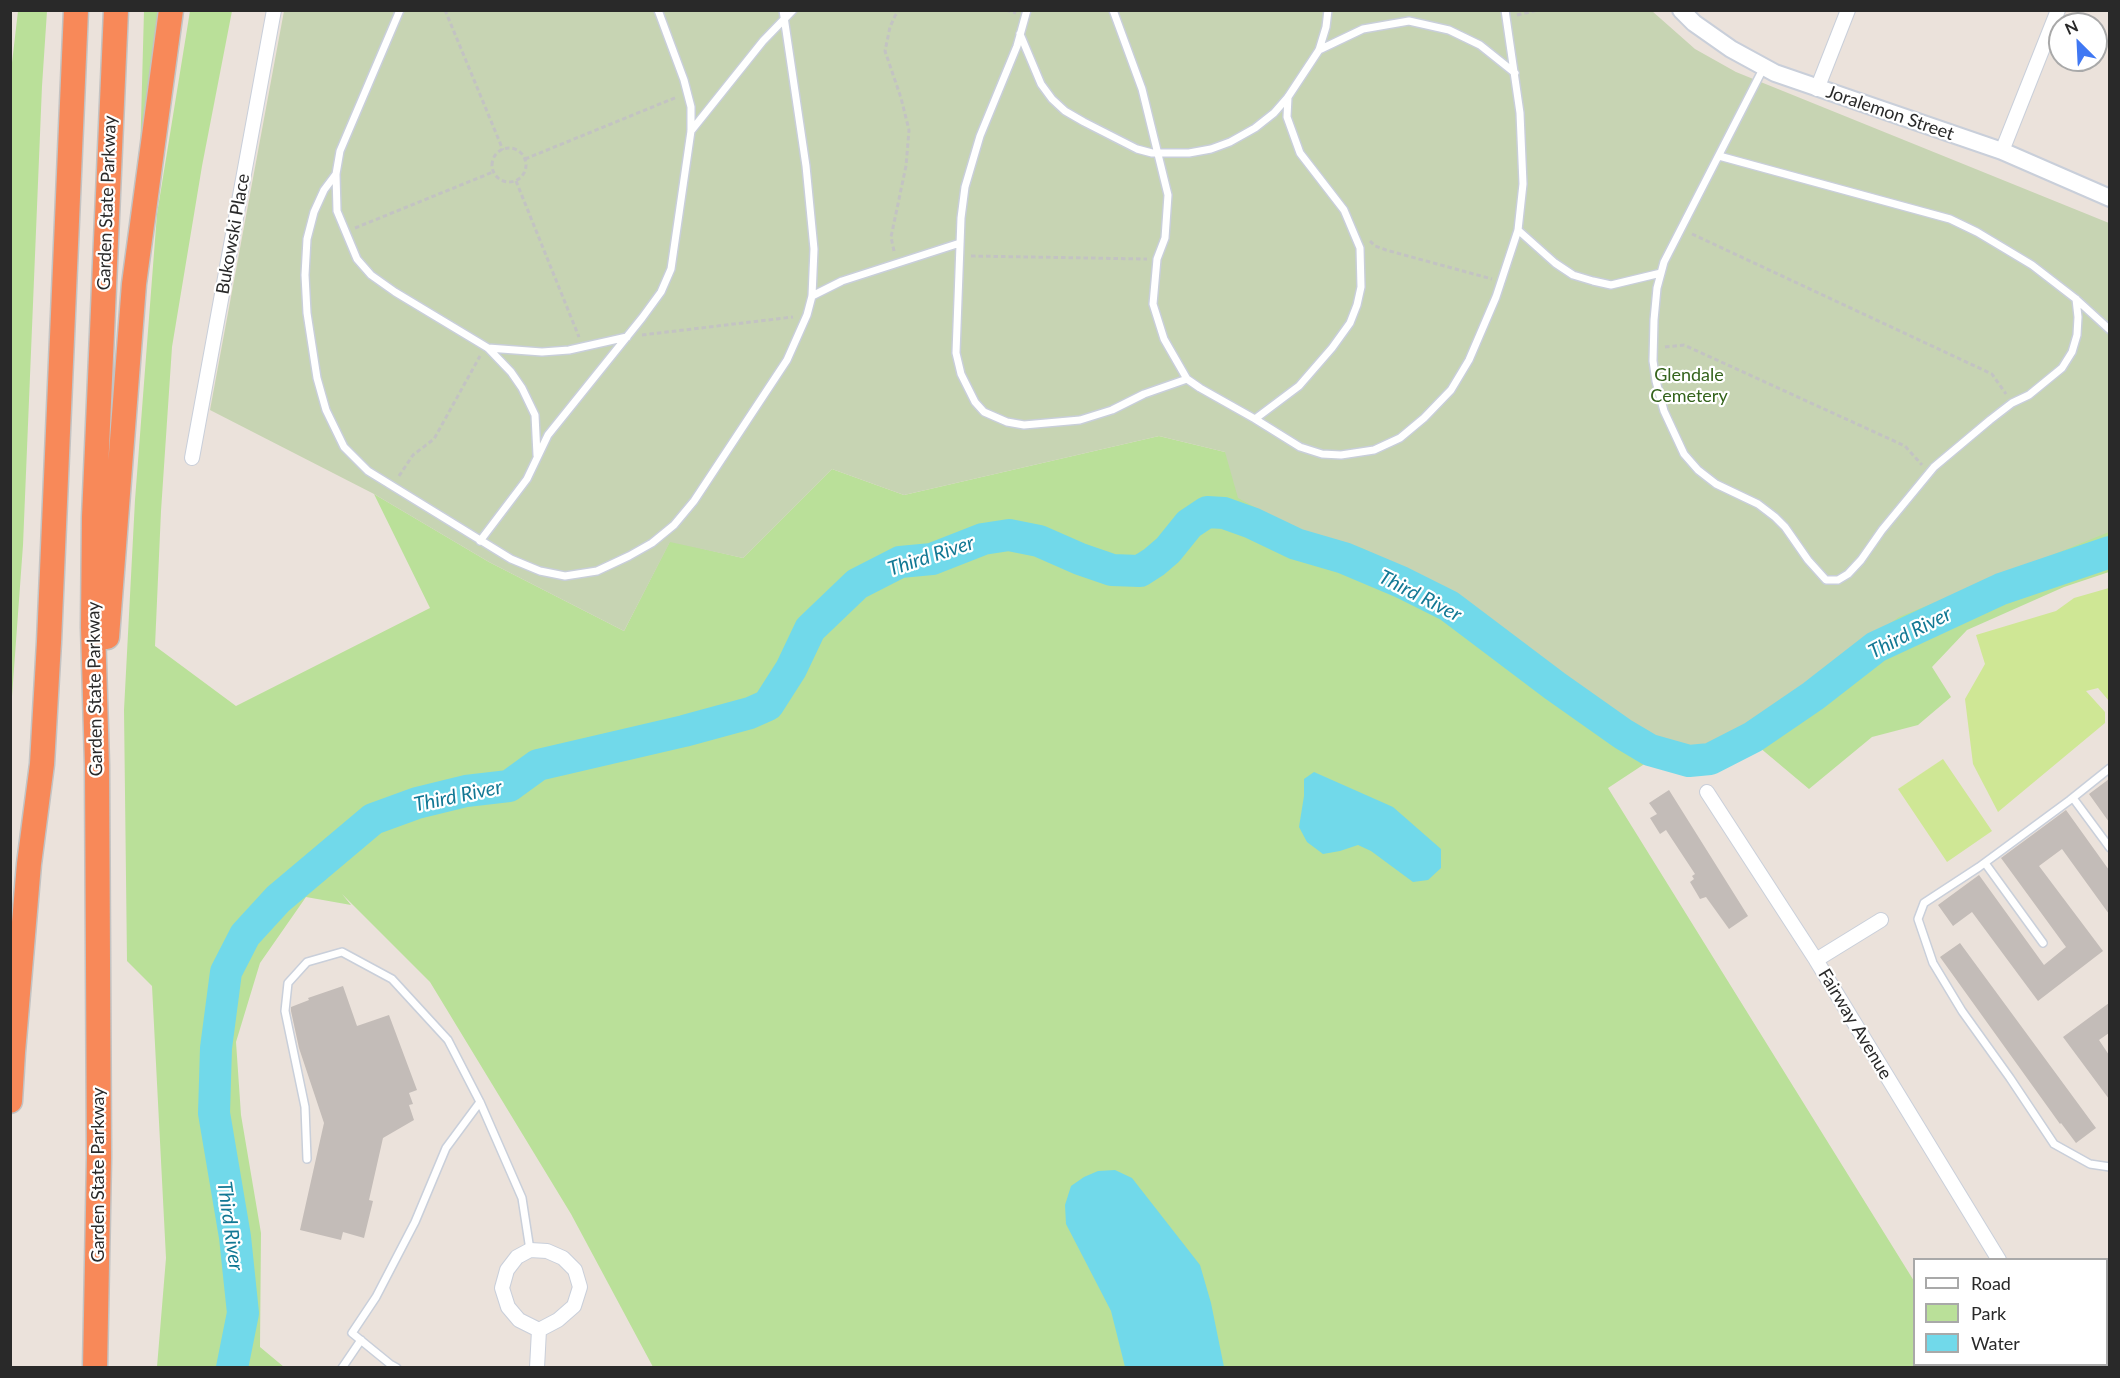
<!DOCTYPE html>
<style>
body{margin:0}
#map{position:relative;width:2120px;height:1378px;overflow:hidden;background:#ebe2db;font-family:Lato,sans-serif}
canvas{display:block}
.frame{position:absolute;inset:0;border:12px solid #292929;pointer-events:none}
.legend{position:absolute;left:1913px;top:1258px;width:195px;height:108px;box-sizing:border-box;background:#fff;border:2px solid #a9a9a9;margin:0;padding:8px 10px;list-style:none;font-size:18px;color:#292929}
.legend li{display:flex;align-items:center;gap:12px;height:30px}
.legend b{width:30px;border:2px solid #a9a9a9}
.north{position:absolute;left:2048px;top:12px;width:60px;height:60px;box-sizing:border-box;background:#fff;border:2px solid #a9a9a9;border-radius:50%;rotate:336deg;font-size:16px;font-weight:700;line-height:24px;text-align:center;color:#292929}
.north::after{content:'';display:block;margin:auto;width:21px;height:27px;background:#4078f3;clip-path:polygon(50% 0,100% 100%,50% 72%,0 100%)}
</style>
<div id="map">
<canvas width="2120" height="1378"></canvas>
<div class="frame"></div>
<ul class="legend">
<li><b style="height:8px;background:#fff"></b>Road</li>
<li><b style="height:16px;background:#bae099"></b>Park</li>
<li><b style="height:16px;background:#71d9ea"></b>Water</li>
</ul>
<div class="north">N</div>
</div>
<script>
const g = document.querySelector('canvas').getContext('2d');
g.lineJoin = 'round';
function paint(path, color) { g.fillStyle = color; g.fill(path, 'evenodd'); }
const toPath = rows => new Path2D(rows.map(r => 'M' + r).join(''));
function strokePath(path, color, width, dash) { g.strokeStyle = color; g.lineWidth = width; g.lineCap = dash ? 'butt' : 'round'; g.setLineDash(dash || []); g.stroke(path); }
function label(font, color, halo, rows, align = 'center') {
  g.font = font + ' Lato,sans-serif'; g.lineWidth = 4.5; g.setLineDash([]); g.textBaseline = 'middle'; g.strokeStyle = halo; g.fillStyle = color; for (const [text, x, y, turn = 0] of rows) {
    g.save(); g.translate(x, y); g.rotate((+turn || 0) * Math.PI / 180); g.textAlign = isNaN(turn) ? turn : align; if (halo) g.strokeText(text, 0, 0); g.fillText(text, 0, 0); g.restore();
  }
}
paint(toPath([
 [18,11,47,11,42,86,23,545,11,710,10,80],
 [144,11,162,11,140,157],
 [190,11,232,11,202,166,172,347,161,511,155,646,236,706,430,608,374,494,489,562,624,631,670,541,743,558,832,469,904,495,1159,436,1225,452,2109,501,2109,572,2064,587,1967,630,1932,667,1951,697,1918,725,1872,737,1809,789,1759,747,1704,768,1649,761,1608,788,1914,1281,1914,1364,1967,1365,1969,1367,653,1367,571,1214,430,982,342,894,351,905,306,897,260,963,236,1042,241,1115,261,1233,260,1347,284,1367,157,1367,166,1258,152,986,127,961,124,710,135,500,157,214]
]), '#bae099');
paint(toPath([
 [284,11,1652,11,1695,49,1736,72,2109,223,2109,532,1899,617,1818,674,1763,719,1704,747,1677,746,1643,736,1595,706,1470,603,1362,548,1302,533,1238,498,1225,452,1159,436,904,495,832,469,743,558,670,542,624,631,489,562,374,494,210,410]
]), '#c7d4b3');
paint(toPath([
 [2109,588,2109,701,2098,688,2086,691,2105,712,2105,723,1998,812,1973,764,1965,699,1985,664,1976,635,2056,611,2074,598],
 [1943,759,1992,831,1947,862,1898,789]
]), '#cfe795');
paint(toPath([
 [1314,772,1393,807,1441,849,1441,868,1428,880,1413,882,1371,851,1358,845,1340,851,1323,854,1307,842,1299,827,1304,796,1304,779],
 [1115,1170,1132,1178,1200,1265,1211,1303,1224,1367,1125,1367,1111,1311,1066,1224,1065,1205,1071,1186,1084,1177,1098,1171]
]), '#71d9ea');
strokePath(toPath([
 [232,1368,243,1313,235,1237,214,1113,216,1048,226,972,245,935,278,899,373,819,417,803,466,791,509,786,538,765,684,731,750,713,768,705,791,669,810,629,857,584,900,562,932,559,983,539,1009,535,1039,541,1080,559,1112,570,1140,571,1154,562,1168,550,1189,524,1207,512,1224,513,1252,523,1296,544,1344,558,1401,582,1449,606,1555,686,1623,734,1650,750,1689,761,1710,759,1753,737,1813,696,1876,647,2001,589,2110,552]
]), '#71d9ea', 32);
paint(toPath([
 [2109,779,2109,822,2089,794],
 [1669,790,1748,916,1729,929,1706,897,1700,899,1690,882,1694,879,1692,876,1695,874,1666,830,1660,834,1650,818,1657,814,1649,803],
 [2066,810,2109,870,2109,914,2062,849,2039,866,2103,951,2038,1001,1972,912,1953,926,1938,905,1979,875,2044,965,2066,947,2001,858],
 [1960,943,2096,1128,2076,1143,2061,1123,2060,1124,1940,957],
 [343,986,357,1026,389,1015,417,1090,409,1093,413,1104,409,1105,414,1120,383,1138,369,1200,373,1201,364,1238,343,1232,341,1240,300,1230,324,1123,299,1048,291,1011,291,1007,309,1000,308,998],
 [2109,1003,2109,1033,2099,1040,2109,1055,2109,1099,2063,1037]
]), '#c3bcb8');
const service = toPath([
 [400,10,340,151,336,174,337,211,357,259,371,275,395,292,488,348,511,372,522,388,535,415,537,455],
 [1027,10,1017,46,980,136,965,187,961,218,956,353,961,374,975,402,984,412,1007,422,1024,425,1080,420,1112,410,1144,394,1187,379],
 [1113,10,1142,89,1168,195,1165,238,1157,259,1153,304,1164,339,1187,379,1200,388,1255,419,1300,447,1322,454,1341,455,1374,450,1400,438,1424,418,1451,390,1469,360,1496,297,1518,230,1523,184,1520,113,1505,10],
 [1020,34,1041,84,1052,99,1065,111,1084,122,1137,149,1152,153,1189,153,1211,149,1230,142,1255,128,1274,113,1288,97,1319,50,1326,27,1328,10],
 [1319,50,1363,29,1409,21,1449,30,1480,45,1515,73],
 [1764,67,1664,262,1657,288,1654,320,1653,361,1656,381,1664,411,1684,454,1698,470,1716,484,1758,504,1775,517,1785,527,1808,560,1826,580,1838,580,1848,574,1861,560,1882,530,1934,467,1990,420,2012,403,2029,395,2062,368,2072,352,2077,335,2078,317,2076,299],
 [691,131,763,41,793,10],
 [1719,156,1950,219,1977,232,2032,265,2076,299,2110,330],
 [336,174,324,190,314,212,307,239,305,275,307,313,317,378,326,410,344,447,368,471,511,559,540,571,565,576,597,571,629,556,652,543,674,525,694,501,787,360,807,315,812,296,814,249,806,166,783,10],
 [1518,230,1555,263,1573,275,1593,281,1611,285,1661,273],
 [812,296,842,281,960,243],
 [488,348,542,352,569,350,627,337],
 [1255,419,1299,386,1332,348,1350,323,1357,305,1361,287,1360,248,1344,210,1300,153,1287,117,1288,97],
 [480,541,527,479,548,435,642,318,661,292,671,269,691,131,691,107,684,80,658,10],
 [2110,768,2070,800,1979,867,1924,903,1918,919,1933,963,1962,1011,2010,1078,2054,1144,2090,1164,2110,1167],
 [2073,798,2110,848],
 [1985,863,2043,943],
 [307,1159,305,1107,285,1011,288,983,307,962,342,952,392,979,448,1040,480,1102,522,1198,530,1250],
 [342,1368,361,1340],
 [397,1368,390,1364,352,1333,376,1297,415,1222,446,1148,480,1102]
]);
const minor = toPath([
 [1817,89,1848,10],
 [2002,151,2058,10],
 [192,458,274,10],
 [1707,792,1816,960,1999,1260],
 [1816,960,1881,920],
 [530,1250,547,1251,563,1258,575,1270,580,1287,574,1306,558,1320,539,1330,519,1320,508,1307,502,1288,507,1270,517,1257,530,1250],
 [2106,1294,2110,1293],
 [2064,1364,2066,1368],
 [537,1368,539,1330]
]);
const tertiary = toPath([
 [1681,10,1694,23,1731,49,1775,73,2002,151,2110,198]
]);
const motorway = toPath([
 [107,637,134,284,171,10],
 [10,1101,13,1052,29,864,42,764,49,642,76,10],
 [95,1368,99,1158,97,765,93,627,94,517,116,10]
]);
strokePath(service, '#c9cfda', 10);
strokePath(minor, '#c9cfda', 16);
strokePath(tertiary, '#c9cfda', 20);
strokePath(motorway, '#c3c3c3', 27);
strokePath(toPath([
 [445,10,503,150],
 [1006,10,1016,13],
 [1517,15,1538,10],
 '492 165a17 17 0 1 1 34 0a17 17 0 1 1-34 0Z',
 [525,159,677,97],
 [516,181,579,337],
 [355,228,493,172],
 [1692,234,1992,374,2006,394],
 [1370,241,1375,246,1386,250,1492,279],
 [894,251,891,237,906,166,909,130,901,98,885,51,890,27,895,16,899,10],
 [971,256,1147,259],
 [642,335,793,317],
 [1665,347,1684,345,1905,446,1922,465],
 [399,476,413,455,434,439,480,356]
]), '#c3c3c3', 3, [4.5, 3]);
strokePath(service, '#fff', 7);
strokePath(minor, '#fff', 14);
strokePath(tertiary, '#fff', 16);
strokePath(motorway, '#f88959', 24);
label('18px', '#292929', '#fff', [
 ["Joralemon Street",1890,113,19],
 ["Garden State Parkway",107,203,-88],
 ["Bukowski Place",233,234,-80],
 ["Garden State Parkway",95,689,-91],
 ["Fairway Avenue",1855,1024,59],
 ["Garden State Parkway",98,1175,-90]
]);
label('18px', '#34631c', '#fff', [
 ["Glendale",1689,375],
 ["Cemetery",1689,396]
]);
label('italic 20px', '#127894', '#fff', [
 ["Third River",931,556,-18],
 ["Third River",1420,596,27],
 ["Third River",1910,633,-27],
 ["Third River",458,796,-12],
 ["Third River",230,1226,82]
]);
</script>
